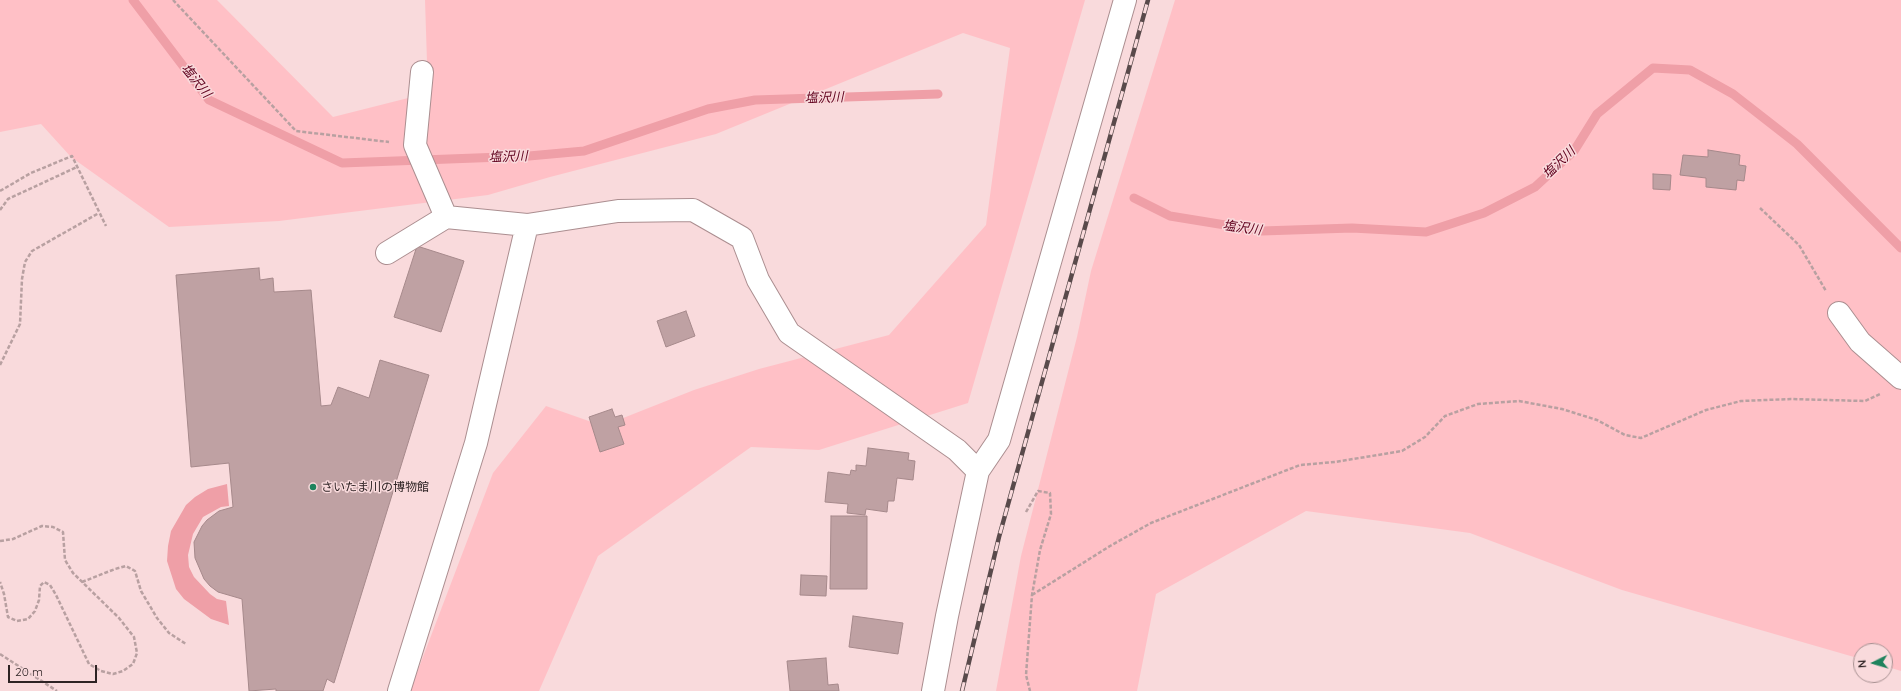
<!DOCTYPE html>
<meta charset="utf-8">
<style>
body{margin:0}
#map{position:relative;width:1901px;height:691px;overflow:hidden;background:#f9dadc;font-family:Quicksand,sans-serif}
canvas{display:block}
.north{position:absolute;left:1853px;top:643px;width:40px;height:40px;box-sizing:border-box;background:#f9dadc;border:1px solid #a89192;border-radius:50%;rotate:265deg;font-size:11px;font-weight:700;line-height:16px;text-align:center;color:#2e2324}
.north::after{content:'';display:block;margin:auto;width:14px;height:18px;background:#1e835d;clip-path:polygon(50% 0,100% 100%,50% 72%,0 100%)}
.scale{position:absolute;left:8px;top:665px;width:89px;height:18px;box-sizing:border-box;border:2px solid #2e2324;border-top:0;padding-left:5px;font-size:12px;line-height:14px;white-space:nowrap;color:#2e2324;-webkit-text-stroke:3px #f9dadc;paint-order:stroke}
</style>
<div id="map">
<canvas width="1901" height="691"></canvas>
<div class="north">N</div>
<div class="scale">20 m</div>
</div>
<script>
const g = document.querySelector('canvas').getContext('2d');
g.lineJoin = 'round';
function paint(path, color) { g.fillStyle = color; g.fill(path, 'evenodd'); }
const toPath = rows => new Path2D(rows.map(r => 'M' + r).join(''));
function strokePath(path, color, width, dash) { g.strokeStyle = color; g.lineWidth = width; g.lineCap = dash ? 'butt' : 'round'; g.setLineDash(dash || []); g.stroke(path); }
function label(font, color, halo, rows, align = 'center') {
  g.font = font + ' Quicksand,"Noto Sans JP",sans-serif'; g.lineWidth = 3; g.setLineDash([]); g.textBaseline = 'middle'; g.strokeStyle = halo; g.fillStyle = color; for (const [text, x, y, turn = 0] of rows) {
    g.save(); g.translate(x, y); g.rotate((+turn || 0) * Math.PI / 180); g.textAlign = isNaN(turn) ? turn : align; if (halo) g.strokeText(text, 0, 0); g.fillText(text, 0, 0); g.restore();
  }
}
paint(toPath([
 [0,0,217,0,333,117,428,93,425,0,1085,0,968,403,819,450,751,447,598,556,539,691,410,691,493,473,546,406,603,426,694,390,759,369,889,335,986,225,1010,48,963,33,716,134,550,177,488,195,279,221,169,227,71,157,41,124,0,132],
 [1175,0,1901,0,1901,671,1885,666,1885,651,1861,651,1861,659,1622,590,1470,533,1306,511,1156,594,1137,691,996,691,1021,556,1077,337,1091,271]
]), '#ffc0c6');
paint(toPath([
 [227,484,229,506,221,507,203,517,193,534,188,555,189,567,194,577,210,594,217,599,226,601,229,625,211,619,184,599,176,589,167,561,168,546,171,531,186,505,195,497,208,489]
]), '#ef9fa7');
strokePath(toPath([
 [133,0,209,100,342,163,529,156,584,151,708,109,755,100,938,94],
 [1134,198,1170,216,1262,231,1352,228,1426,232,1484,213,1535,187,1574,151,1597,114,1653,68,1690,70,1733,94,1797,144,1901,248]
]), '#ef9fa7', 9);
const building = toPath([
 [1708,150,1740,155,1739,165,1746,166,1744,181,1737,180,1736,190,1706,187,1706,178,1680,175,1683,155,1708,157,1708,150],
 [1653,174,1671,175,1670,190,1653,189,1653,174],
 [417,246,464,261,441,332,394,317,417,246],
 [259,268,260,280,273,278,274,292,311,290,321,406,331,405,338,387,369,398,380,360,429,375,334,683,327,679,323,691,276,691,276,689,249,691,242,599,218,592,210,586,204,579,195,558,194,542,202,526,207,520,219,511,233,507,229,463,191,467,176,275,259,268],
 [686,311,695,336,666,347,657,321,686,311],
 [612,409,615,417,622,415,625,425,618,427,624,444,600,452,589,417,612,409],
 [868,448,909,453,908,460,915,461,913,480,897,478,894,501,888,501,887,512,866,509,865,515,847,513,848,504,825,502,828,472,850,475,851,470,856,471,856,465,866,466,868,448],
 [831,516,867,516,867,589,830,589,831,516],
 [801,575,827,576,826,596,800,595,801,575],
 [853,616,903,623,898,654,849,647,853,616],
 [826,658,828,685,838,684,839,691,790,691,787,661,826,658]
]);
paint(building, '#bfa1a3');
strokePath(building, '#a6898b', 1);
const minor = toPath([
 [422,72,415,145,446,217],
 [387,253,446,217,527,225],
 [1839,313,1860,342,1901,378],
 [399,691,476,443,527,225,618,211,693,210,742,238,758,280,789,333,957,450,978,471],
 [933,691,947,616,978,471,999,440,1125,0]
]);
strokePath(minor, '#ab8e90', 24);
strokePath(toPath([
 [173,0,296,131,389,142],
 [0,191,31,173,72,156,106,226],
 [1760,208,1799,245,1826,291],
 [0,210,8,199,77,167],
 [0,365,20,324,22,279,25,262,32,251,99,213],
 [1026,512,1038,491,1050,493,1051,514,1040,550,1032,595,1026,675,1030,691],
 [0,541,13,539,42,526,53,527,63,532,65,560,73,573,119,618,134,637,137,653,133,664,123,671,113,674,101,671,89,664,56,595,50,585,44,582,40,586,39,600,35,611,28,619,17,621,8,617,4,594,0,582],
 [82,582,115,569,126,566,135,571,141,591,157,618,169,633,186,644],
 [1032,595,1110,546,1151,523,1300,465,1335,462,1402,451,1425,437,1445,416,1478,404,1519,401,1562,409,1597,420,1625,435,1641,438,1706,410,1741,401,1791,399,1865,401,1880,394],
 [0,654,57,691]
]), '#b8a0a1', 2.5, [4, 2]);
strokePath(minor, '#fff', 22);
const rail = toPath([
 [962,691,999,537,1148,0]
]);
strokePath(rail, '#594a4b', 4.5);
strokePath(rail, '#f9dadc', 3, [9]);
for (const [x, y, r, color] of [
 [313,487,4,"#1e835d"]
]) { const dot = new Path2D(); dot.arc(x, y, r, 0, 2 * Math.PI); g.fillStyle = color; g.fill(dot); strokePath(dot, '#f9dadc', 1.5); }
label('12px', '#2e2324', '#f9dadc', [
 ["さいたま川の博物館",321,487]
], 'left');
label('italic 13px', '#60001d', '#f9dadc', [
 ["塩沢川",196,81,51],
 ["塩沢川",824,98,-2],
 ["塩沢川",508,157,-2],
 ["塩沢川",1559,163,-44],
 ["塩沢川",1242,228,8]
]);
</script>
